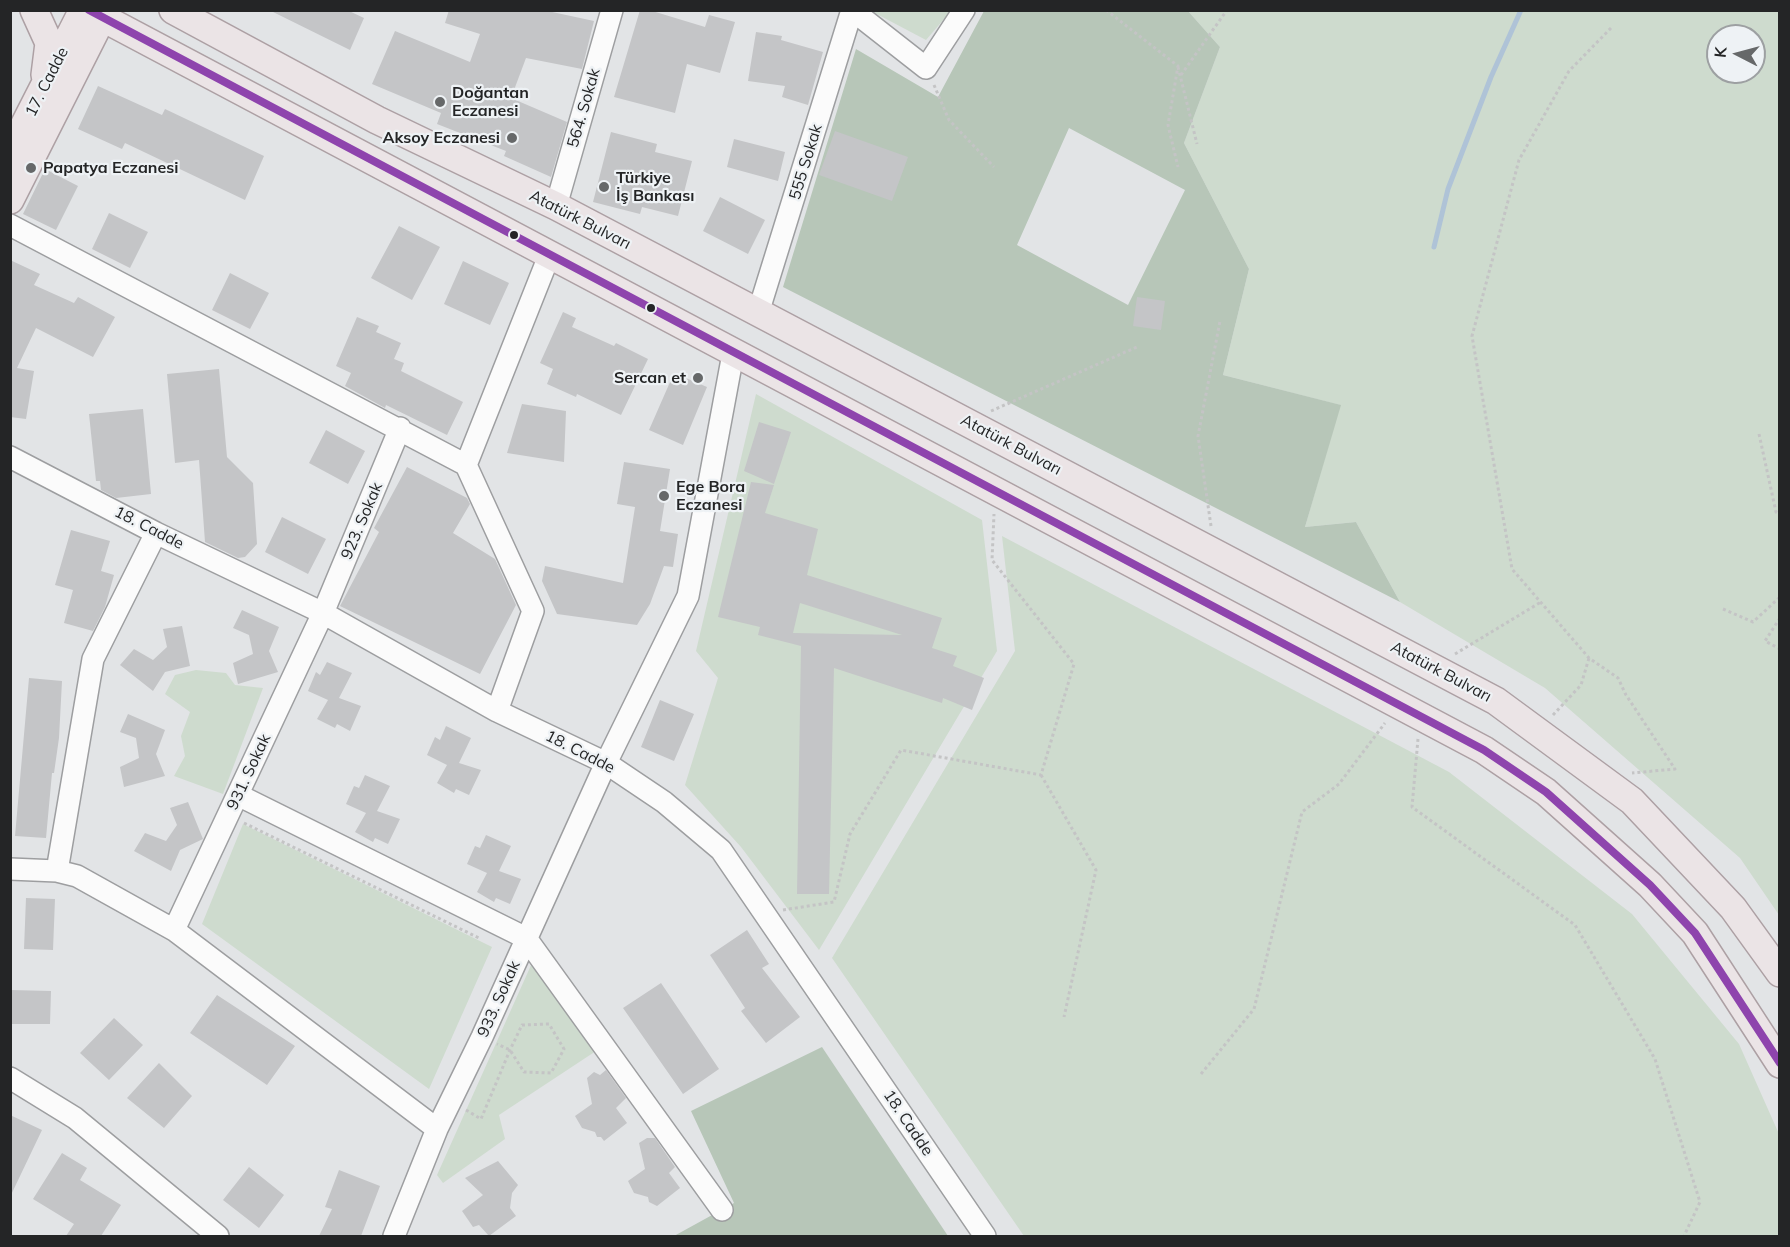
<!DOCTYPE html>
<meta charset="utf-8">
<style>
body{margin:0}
#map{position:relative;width:1790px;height:1247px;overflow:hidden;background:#e2e4e6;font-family:Mulish,sans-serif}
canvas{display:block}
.frame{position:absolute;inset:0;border:12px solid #242526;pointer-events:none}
.north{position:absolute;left:1706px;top:24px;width:60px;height:60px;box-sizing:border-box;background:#eef2f5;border:2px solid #9da0a2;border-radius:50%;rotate:276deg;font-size:16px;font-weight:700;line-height:24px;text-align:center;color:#242526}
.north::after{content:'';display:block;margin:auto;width:21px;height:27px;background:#666869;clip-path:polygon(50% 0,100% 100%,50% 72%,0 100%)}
</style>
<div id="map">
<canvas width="1790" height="1247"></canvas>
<div class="frame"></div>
<div class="north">K</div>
</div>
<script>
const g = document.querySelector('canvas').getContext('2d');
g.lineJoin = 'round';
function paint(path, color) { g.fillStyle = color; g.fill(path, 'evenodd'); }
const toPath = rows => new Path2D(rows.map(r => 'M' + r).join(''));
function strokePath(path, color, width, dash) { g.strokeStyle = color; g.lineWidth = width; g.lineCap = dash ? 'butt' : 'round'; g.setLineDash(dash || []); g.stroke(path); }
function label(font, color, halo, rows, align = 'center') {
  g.font = font + ' Mulish,sans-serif'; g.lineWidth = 4.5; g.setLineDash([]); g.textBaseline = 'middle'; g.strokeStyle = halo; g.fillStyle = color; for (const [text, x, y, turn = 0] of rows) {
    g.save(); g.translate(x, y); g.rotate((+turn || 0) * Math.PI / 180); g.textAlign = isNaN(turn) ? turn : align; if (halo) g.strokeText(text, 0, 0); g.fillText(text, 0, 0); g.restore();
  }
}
paint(toPath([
 [871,11,951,11,926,40],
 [1188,11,1779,11,1779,915,1740,858,1545,688,1400,602,1356,522,1305,527,1340,405,1223,375,1249,269,1184,143,1220,47],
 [1718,36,1754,36,1754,72,1718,72],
 [756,394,982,520,997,651,819,950,741,847,685,785,718,678,696,651],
 [1002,536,1449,772,1632,914,1739,1044,1779,1134,1779,1236,1024,1236,832,958,1015,651],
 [196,670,226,673,235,685,263,688,223,794,174,776,185,756,181,736,190,712,165,694,175,675],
 [243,824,492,947,429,1089,202,924],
 [532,963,596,1051,499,1115,505,1139,443,1183,437,1175]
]), '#cedbce');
paint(toPath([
 [984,11,1188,11,1220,47,1184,143,1249,269,1223,375,1341,405,1305,527,1356,522,1400,602,783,287,856,49,938,97],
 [1069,128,1185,190,1128,305,1017,245],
 [822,1047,948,1236,674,1236,734,1203,691,1111]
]), '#b7c6b8');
strokePath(toPath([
 [1434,247,1448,189,1491,77,1521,10]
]), '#afc3d7', 5);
paint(toPath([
 [269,10,347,10,364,18,350,50],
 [449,10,543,10,594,21,582,69,526,58,511,98,567,122,551,177,504,156,506,151,437,124,441,113,372,84,395,31,470,62,480,34,445,23],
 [640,10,649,10,705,27,709,15,735,22,720,73,687,64,675,113,614,97],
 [756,32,782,36,781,40,823,52,808,105,782,97,785,86,748,81],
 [98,86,162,115,165,109,264,156,245,200,125,143,122,149,78,129],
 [835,131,908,157,892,201,819,175],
 [611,132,657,144,655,152,692,161,678,216,642,207,640,214,593,202],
 [734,139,785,152,778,181,727,167],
 [45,169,78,186,56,230,23,214],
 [720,197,765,220,748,254,703,231],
 [109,213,148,232,130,268,92,249],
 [399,226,440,247,412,300,371,278],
 [10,260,40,274,34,285,74,303,78,297,115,317,93,357,36,328,17,368,34,371,26,419,10,417],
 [463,261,509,283,490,325,444,304],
 [230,273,269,293,250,329,212,310],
 [1137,297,1165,301,1161,330,1133,326],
 [563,312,576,318,572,327,614,346,616,343,648,359,621,415,577,394,576,397,547,384,553,369,540,363],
 [357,317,379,326,376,332,401,343,394,359,404,363,401,371,463,402,447,435,386,405,385,408,345,386,351,373,336,366],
 [219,369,227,457,253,483,257,544,245,557,238,558,205,542,199,460,175,463,167,374],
 [674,373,707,387,683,445,649,430],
 [522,404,566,411,564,462,507,453],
 [143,409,151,494,116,498,101,490,100,481,96,481,89,414],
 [759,422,791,432,774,484,744,471],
 [326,430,365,451,348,484,309,463],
 [624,462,670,469,660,531,678,534,673,567,664,566,650,604,637,625,557,614,542,581,545,566,623,583,635,507,617,504],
 [407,467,467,498,470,504,453,533,495,559,516,605,480,674,340,606,379,532,374,528],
 [751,482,774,485,765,513,818,529,807,575,942,618,932,648,957,656,953,666,984,678,972,710,943,698,942,703,834,668,829,894,797,894,801,646,758,635,760,627,718,617],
 [800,603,902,635,793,633],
 [282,517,326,539,308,574,265,552],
 [71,530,110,541,101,571,114,575,105,607,93,631,64,623,73,590,55,585],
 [242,610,279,627,269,651,278,672,238,684,233,663,253,654,249,635,233,628],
 [182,626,190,666,165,672,153,691,120,665,134,649,153,660,167,647,163,629],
 [327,662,352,673,339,698,361,706,350,731,337,724,335,728,317,719,328,700,308,691,316,672,320,675],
 [29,678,62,681,59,738,54,773,52,773,46,838,15,836],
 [660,700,694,714,674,761,641,747],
 [128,714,165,730,156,754,165,776,124,787,120,767,139,758,136,738,120,732],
 [446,726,471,738,459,763,481,770,469,795,456,789,454,793,437,783,447,765,427,755,435,737,440,740],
 [365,775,390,786,377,811,400,819,388,844,375,838,373,842,355,832,366,813,346,804,354,786,359,788],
 [188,802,203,839,180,850,171,871,134,851,145,833,166,841,177,825,170,808],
 [486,835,511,846,499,871,521,879,510,904,496,898,494,902,477,892,487,873,467,864,475,846,480,848],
 [26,898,55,899,53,950,24,949],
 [747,930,769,964,762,968,800,1017,766,1043,741,1011,745,1008,710,955],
 [661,983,719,1069,683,1094,623,1008],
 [10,990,51,991,50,1024,10,1024],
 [217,995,295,1046,267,1085,190,1033],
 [114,1018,143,1045,109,1080,80,1053],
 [159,1063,192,1096,164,1128,127,1098],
 [606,1070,626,1098,616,1108,627,1123,604,1141,601,1137,597,1137,595,1132,582,1128,575,1116,592,1104,587,1078,594,1072,600,1075],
 [10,1115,42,1130,10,1197],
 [647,1138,655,1138,675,1167,669,1173,680,1188,657,1206,649,1202,648,1197,634,1193,628,1181,645,1169,639,1143],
 [62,1153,87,1168,80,1180,121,1205,101,1236,66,1236,74,1224,33,1199],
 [498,1161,518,1185,512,1193,510,1208,516,1216,489,1236,479,1225,473,1227,462,1211,483,1195,465,1178],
 [249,1167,284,1195,259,1228,223,1200],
 [339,1170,380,1186,361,1236,319,1236,332,1209,325,1207]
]), '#c4c5c7');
const minor = toPath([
 [852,10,926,68,964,10],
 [556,206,612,10],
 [10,225,466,465,533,611,497,711],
 [758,313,852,10],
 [10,457,156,533,323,613,497,711,606,763,664,802,721,850,985,1236],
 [466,465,549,256],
 [238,795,526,938,722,1210],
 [10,869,57,871,77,876,174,930,437,1129],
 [57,871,93,659,156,533],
 [174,930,323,613,400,428],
 [10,1078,75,1118,218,1236],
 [394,1236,437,1129,482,1037,606,763,688,596,733,354]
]);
const major = toPath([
 [34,10,49,43,45,75],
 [88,10,1484,750,1546,792,1650,885,1695,933,1780,1064],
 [173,10,377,120,556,206,1496,701,1632,801,1733,908,1780,973],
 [10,153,83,10],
 [10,200,106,10]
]);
strokePath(minor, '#9d9ea0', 24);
strokePath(major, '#ada0a4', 30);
strokePath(toPath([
 [1106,10,1178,66,1168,125,1178,167],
 [1611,28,1569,71,1519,160,1472,336,1512,569,1589,658,1618,678,1626,695,1675,769,1632,773],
 [1178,67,1197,144],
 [1181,75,1227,10],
 [934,85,949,120,994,167],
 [991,411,1137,347],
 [1759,434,1776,512,1780,515],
 [1211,526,1198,436,1220,321],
 [1723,609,1753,622,1780,597],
 [1780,618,1765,641,1780,649],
 [1455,654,1541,602],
 [1553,715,1581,685,1589,658],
 [1418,739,1412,807,1575,925,1655,1059,1700,1202,1684,1236],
 [1041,775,1096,870,1064,1017],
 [244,823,481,939],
 [783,910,834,902,850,834,901,750,1041,775,1074,664,992,560,994,514],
 [1201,1074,1254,1009,1302,812,1339,784,1385,723],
 [466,1110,481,1119,510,1050,522,1025,549,1024,564,1049,551,1073,524,1072,510,1050,497,1044]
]), '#c4c4c5', 3, [3, 3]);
strokePath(minor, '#fbfbfb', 21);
strokePath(major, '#ebe4e6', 27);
strokePath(toPath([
 [89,10,1484,750,1546,792,1650,885,1695,933,1780,1063]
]), '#8e44ad', 8);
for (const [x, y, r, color] of [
 [440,102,6,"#666869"],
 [512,138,6,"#666869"],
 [31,168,6,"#666869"],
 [604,187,6,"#666869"],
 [514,235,5,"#242526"],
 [651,308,5,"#242526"],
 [698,378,6,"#666869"],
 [664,496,6,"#666869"]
]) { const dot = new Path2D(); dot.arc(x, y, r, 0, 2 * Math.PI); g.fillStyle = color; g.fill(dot); strokePath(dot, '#eef2f5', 2); }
label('16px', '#242526', '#eef2f5', [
 ["17. Cadde",47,82,-63],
 ["564. Sokak",584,108,-74],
 ["555 Sokak",806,162,-73],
 ["Atatürk Bulvarı",580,220,27],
 ["Atatürk Bulvarı",1011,445,28],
 ["923. Sokak",362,521,-67],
 ["18. Cadde",149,528,27],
 ["Atatürk Bulvarı",1441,672,28],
 ["18. Cadde",580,752,27],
 ["931. Sokak",249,772,-65],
 ["933. Sokak",499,999,-66],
 ["18. Cadde",908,1123,56]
]);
label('bold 16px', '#242526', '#eef2f5', [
 ["Doğantan",452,93],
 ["Eczanesi",452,111],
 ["Aksoy Eczanesi",500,138,"right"],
 ["Papatya Eczanesi",43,168],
 ["Türkiye",616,178],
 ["İş Bankası",616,196],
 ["Sercan et",686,378,"right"],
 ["Ege Bora",676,487],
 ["Eczanesi",676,505]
], 'left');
</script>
